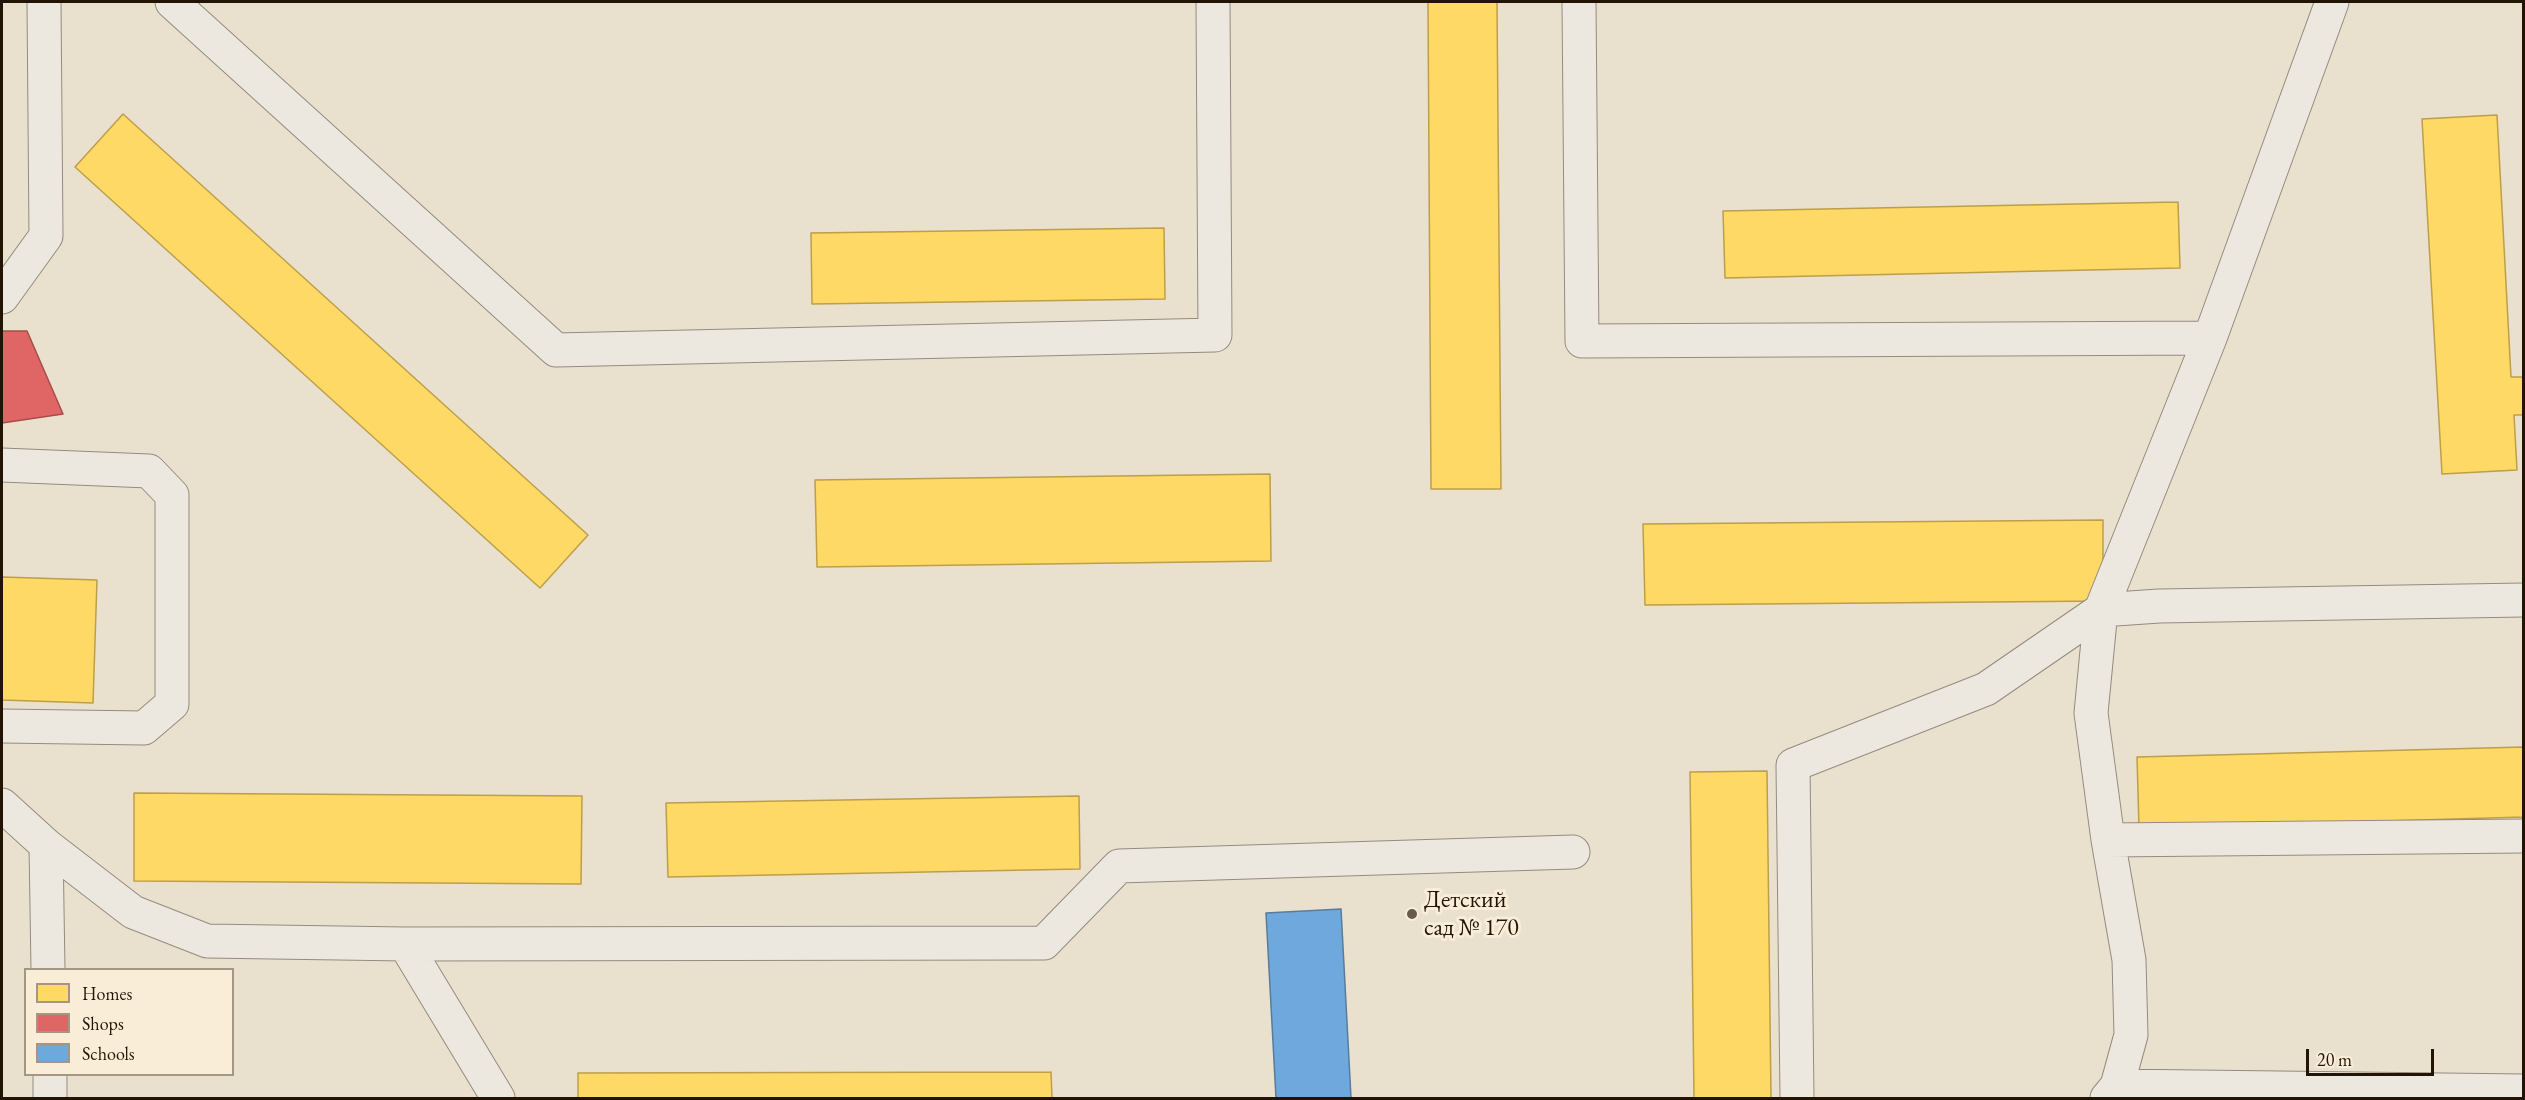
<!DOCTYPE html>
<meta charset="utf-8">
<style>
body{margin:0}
#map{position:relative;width:2525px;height:1100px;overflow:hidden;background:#eae0ce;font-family:"EB Garamond",serif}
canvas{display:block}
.frame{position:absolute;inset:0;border:3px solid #221404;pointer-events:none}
.legend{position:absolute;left:24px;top:968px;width:210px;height:108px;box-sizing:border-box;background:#f9edd7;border:2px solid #a39683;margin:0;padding:8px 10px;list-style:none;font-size:18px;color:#221404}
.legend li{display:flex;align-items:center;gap:12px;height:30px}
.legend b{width:30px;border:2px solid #a39683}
.scale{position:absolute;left:2306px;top:1049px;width:128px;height:27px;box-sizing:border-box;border:3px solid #221404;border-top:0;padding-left:8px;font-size:18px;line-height:21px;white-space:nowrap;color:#221404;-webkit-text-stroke:4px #f9edd7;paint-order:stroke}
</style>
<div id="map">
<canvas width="2525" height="1100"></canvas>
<div class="frame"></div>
<ul class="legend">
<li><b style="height:16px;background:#ffd966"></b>Homes</li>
<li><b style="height:16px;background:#e06666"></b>Shops</li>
<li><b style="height:16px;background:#6fa8dc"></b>Schools</li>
</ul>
<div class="scale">20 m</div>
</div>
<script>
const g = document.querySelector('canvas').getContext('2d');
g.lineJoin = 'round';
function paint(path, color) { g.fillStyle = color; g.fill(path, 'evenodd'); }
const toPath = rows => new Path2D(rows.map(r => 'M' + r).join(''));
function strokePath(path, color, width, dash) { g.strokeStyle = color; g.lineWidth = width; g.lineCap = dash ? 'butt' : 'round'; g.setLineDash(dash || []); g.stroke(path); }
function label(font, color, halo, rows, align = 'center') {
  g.font = font + ' "EB Garamond",serif'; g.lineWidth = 6; g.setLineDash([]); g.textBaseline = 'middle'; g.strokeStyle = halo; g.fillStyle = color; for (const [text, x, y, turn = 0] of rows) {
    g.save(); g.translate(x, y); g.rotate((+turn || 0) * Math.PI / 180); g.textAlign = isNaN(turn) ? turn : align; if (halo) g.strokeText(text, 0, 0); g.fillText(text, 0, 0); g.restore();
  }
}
const homes = toPath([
 [1428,2,1497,2,1501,489,1431,489,1428,2],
 [123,114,588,535,540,588,75,167,123,114],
 [2497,115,2511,377,2524,377,2524,415,2514,415,2517,470,2442,474,2422,119,2497,115],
 [2178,202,2180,268,1725,278,1723,211,2178,202],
 [1164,228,1165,299,812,304,811,233,1164,228],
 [1270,474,1271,561,817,567,815,480,1270,474],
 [2103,520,2103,601,1645,605,1643,524,2103,520],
 [2,577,97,580,93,703,2,700,2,577],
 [2524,747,2524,817,2139,828,2137,757,2524,747],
 [1767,771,1771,1098,1694,1098,1690,772,1767,771],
 [134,793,582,796,581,884,134,881,134,793],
 [1079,796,1080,869,668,877,666,803,1079,796],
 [1051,1072,1052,1098,578,1098,578,1073,1051,1072]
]);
paint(homes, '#ffd966');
strokePath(homes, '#bd9e49', 1.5);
const shops = toPath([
 [2,331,27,331,63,414,2,423,2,331]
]);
paint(shops, '#e06666');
strokePath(shops, '#a74d49', 1.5);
const schools = toPath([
 [1341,909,1351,1098,1276,1098,1266,913,1341,909]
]);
paint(schools, '#6fa8dc');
strokePath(schools, '#587c9b', 1.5);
const minor = toPath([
 [172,2,556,350,1215,335,1213,2],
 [1579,2,1582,341,2210,338],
 [2,297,46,236,44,2],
 [2,465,149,471,172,495,172,704,144,728,2,726],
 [2,805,46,845,133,912,207,941,405,944,1044,943,1119,866,1573,852],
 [2108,840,2524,836],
 [46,845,48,970],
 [405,944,498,1098],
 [50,1074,50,1098],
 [2117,1086,2131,1035,2129,960,2108,840,2091,713,2101,610,2210,338,2332,2],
 [1797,1098,1793,765,1986,689,2101,610,2159,606,2524,600],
 [2107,1098,2117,1086,2524,1091]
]);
strokePath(minor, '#938b7f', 35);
strokePath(minor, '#ede8df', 33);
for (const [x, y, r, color] of [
 [1412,914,6,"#685b4b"]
]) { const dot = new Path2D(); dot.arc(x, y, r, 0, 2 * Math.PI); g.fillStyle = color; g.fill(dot); strokePath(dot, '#f9edd7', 2); }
label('24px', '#221404', '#f9edd7', [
 ["Детский",1424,900],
 ["сад № 170",1424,928]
], 'left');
</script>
